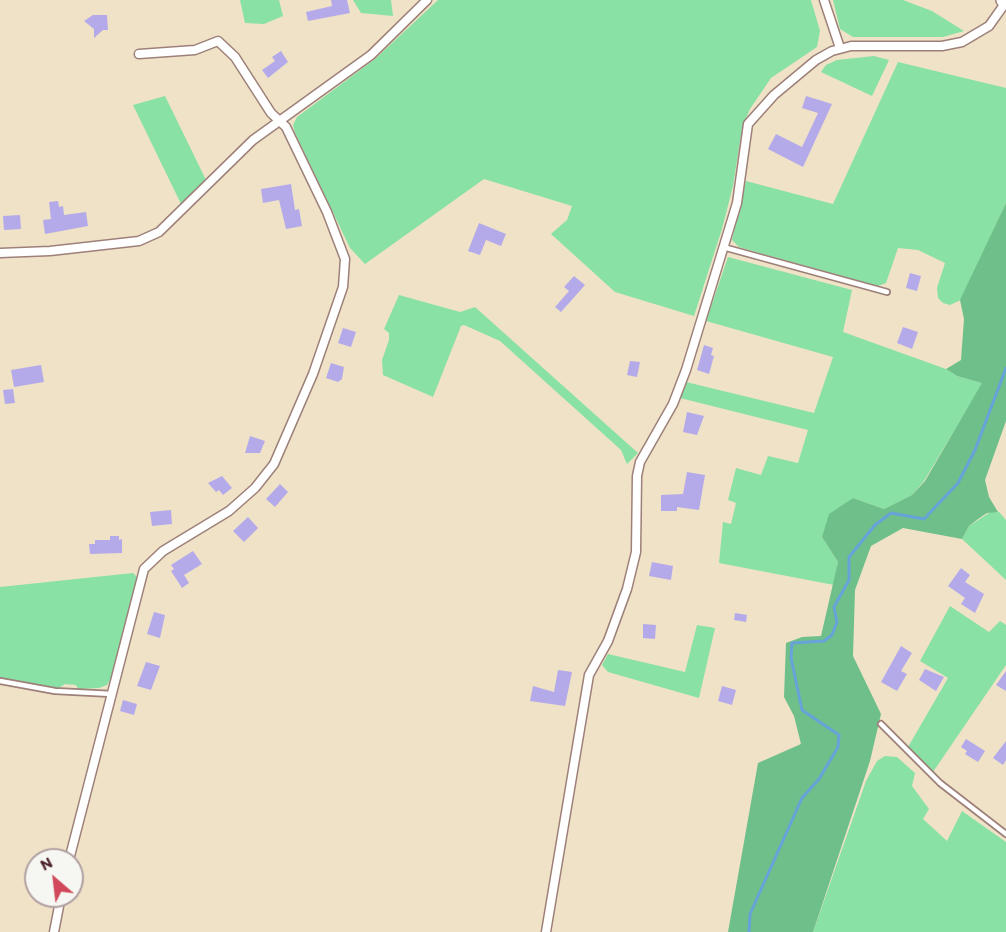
<!DOCTYPE html>
<style>
body{margin:0}
#map{position:relative;width:1006px;height:932px;overflow:hidden;background:#f0e2c7;font-family:Itim,sans-serif}
canvas{display:block}
.north{position:absolute;left:24px;top:848px;width:60px;height:60px;box-sizing:border-box;background:#f6f6f2;border:2px solid #b1a0a2;border-radius:50%;rotate:332deg;font-size:16px;font-weight:700;line-height:24px;text-align:center;color:#4a1f2b}
.north::after{content:'';display:block;margin:auto;width:21px;height:27px;background:#d1495b;clip-path:polygon(50% 0,100% 100%,50% 72%,0 100%)}
</style>
<div id="map">
<canvas width="1006" height="932"></canvas>
<div class="north">N</div>
</div>
<script>
const g = document.querySelector('canvas').getContext('2d');
g.lineJoin = 'round';
function paint(path, color) { g.fillStyle = color; g.fill(path, 'evenodd'); }
const toPath = rows => new Path2D(rows.map(r => 'M' + r).join(''));
function strokePath(path, color, width, dash) { g.strokeStyle = color; g.lineWidth = width; g.lineCap = dash ? 'butt' : 'round'; g.setLineDash(dash || []); g.stroke(path); }
paint(toPath([
 [240,0,279,0,283,16,264,24,245,23],
 [353,0,391,0,393,16,361,13],
 [438,0,811,0,820,31,817,47,771,78,750,109,742,128,733,186,722,229,694,316,615,292,551,234,567,220,572,206,484,179,365,264,350,248,295,133,293,125,297,117,375,59],
 [833,0,903,0,932,11,964,31,943,37,853,37,840,29],
 [874,56,889,60,872,96,821,72,826,65,837,60],
 [898,62,1006,88,1006,203,961,300,950,305,943,303,938,298,937,288,945,263,918,250,898,248,886,283,878,286,763,254,739,247,732,240,746,181,833,204],
 [165,96,206,180,182,206,133,105],
 [728,257,852,290,843,332,946,369,957,376,983,383,924,481,912,495,884,509,853,498,822,537,838,562,834,585,719,563,723,522,731,524,736,503,728,500,736,468,761,475,768,456,798,463,808,430,680,398,686,382,814,413,833,357,706,321],
 [399,295,460,312,475,307,638,453,627,464,621,450,500,341,464,325,461,326,433,397,383,375,382,360,389,340,389,333,384,329],
 [992,511,999,512,1006,520,1006,580,962,539,969,526],
 [133,573,137,577,112,677,107,685,99,688,78,689,76,685,65,684,59,688,0,678,0,587],
 [950,606,989,632,1000,621,1006,625,1006,665,933,772,908,747,948,678,920,661],
 [697,625,715,628,699,698,608,672,602,665,608,654,685,672],
 [885,756,897,757,915,773,912,786,929,809,923,819,947,841,962,811,1006,842,1006,932,813,932,866,781,877,761]
]), '#89e1a5');
paint(toPath([
 [1006,203,1006,421,985,480,989,497,998,512,987,513,978,519,969,526,962,539,903,528,871,546,855,590,853,656,881,714,870,761,813,932,728,932,758,763,801,744,794,716,784,697,786,643,802,637,821,636,838,562,822,537,829,514,853,498,884,509,912,495,925,481,982,383,957,376,946,369,961,360,964,319,960,300]
]), '#6ebf8a');
strokePath(toPath([
 [749,932,750,914,802,798,819,779,838,747,839,735,802,710,791,658,792,643,824,641,832,635,837,622,834,607,849,580,849,557,875,525,891,513,924,519,958,483,975,450,1006,368]
]), '#67a3d8', 3);
paint(toPath([
 [331,0,347,0,350,13,308,21,306,12,332,6],
 [93,15,107,15,108,30,103,30,94,38,94,29,84,21],
 [281,51,288,62,268,78,262,70,275,61,272,57],
 [806,96,832,104,803,167,768,149,776,134,802,147,818,113,802,108],
 [291,184,295,210,299,209,302,226,286,229,279,200,263,203,261,189],
 [58,201,59,207,63,206,64,215,86,212,88,226,45,234,43,220,51,219,49,202],
 [20,215,21,229,4,230,3,216],
 [479,223,506,234,501,246,486,240,480,255,468,251],
 [910,273,921,276,917,291,906,288],
 [574,276,585,285,561,312,555,307,569,291,564,287],
 [903,327,918,332,912,349,897,343],
 [343,328,356,332,351,347,338,343],
 [704,345,713,348,711,355,714,356,709,374,697,370],
 [630,361,640,362,637,377,627,375],
 [331,363,344,367,342,379,338,382,326,378],
 [41,365,44,382,14,387,11,370],
 [13,389,15,403,5,404,3,390],
 [687,412,704,416,697,435,683,432],
 [250,436,265,441,260,453,245,453],
 [687,472,705,475,699,510,677,507,677,511,661,511,661,495,683,494],
 [222,476,232,488,223,495,219,490,216,492,208,483],
 [280,484,288,492,275,507,266,499],
 [171,510,172,524,152,526,150,512],
 [248,517,258,528,244,542,233,531],
 [110,536,119,536,119,540,122,539,122,553,90,554,89,544,95,544,95,540,110,540],
 [193,551,202,564,184,575,189,583,182,588,171,571,174,569,171,565],
 [652,562,673,566,671,580,649,576],
 [961,568,970,575,965,582,984,594,975,613,961,604,965,598,948,586],
 [154,612,165,615,160,638,147,634],
 [735,613,747,615,746,622,734,620],
 [643,624,656,625,655,639,643,638],
 [901,646,912,653,901,671,907,674,897,691,881,682],
 [146,662,160,666,151,690,137,686],
 [925,669,944,677,936,691,919,680],
 [558,670,572,672,565,706,530,701,533,686,554,692],
 [1006,671,1006,691,996,685],
 [722,686,736,690,732,705,718,701],
 [123,700,137,704,134,715,120,711],
 [966,739,985,751,978,762,965,754,967,751,961,747],
 [1006,741,1006,760,1003,765,993,758]
]), '#b4aaea');
const service = toPath([
 [723,247,887,292],
 [0,681,55,691,112,694],
 [881,724,940,783,1006,834]
]);
const minor = toPath([
 [824,0,840,48],
 [0,253,50,251,139,241,159,232,253,140,371,55,427,0],
 [69,860,144,569,163,551,229,511,255,488,274,464,313,374,343,287,345,259,327,212,286,127,271,113,235,57,218,41,195,50,139,54],
 [54,932,61,896],
 [546,932,589,675,608,641,627,589,636,552,637,476,640,462,673,404,686,370,737,203,748,124,774,95,816,60,832,51,851,46,942,46,962,42,989,26,1006,2]
]);
const trunk = toPath([
 [1004,0,1006,0]
]);
strokePath(service, '#9d8079', 8);
strokePath(minor, '#9d8079', 11);
strokePath(trunk, '#9d8079', 18);
strokePath(service, '#fff', 4.5);
strokePath(minor, '#fff', 8);
strokePath(trunk, '#fff', 15);
</script>
